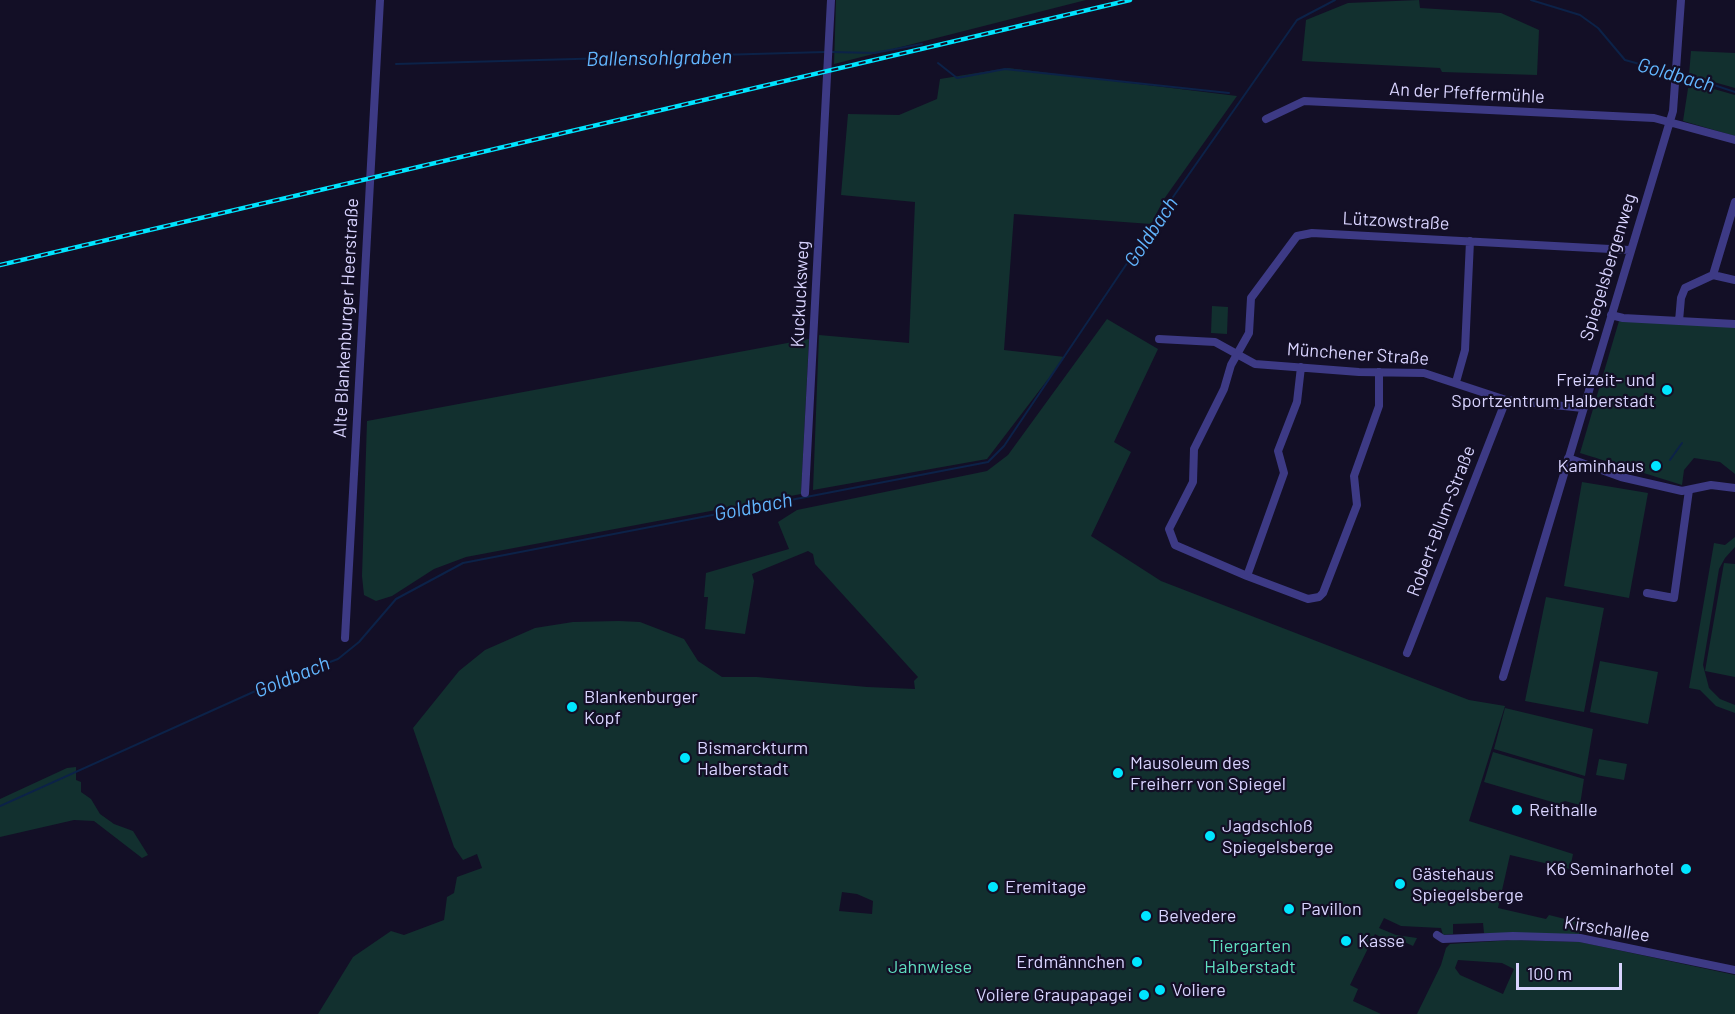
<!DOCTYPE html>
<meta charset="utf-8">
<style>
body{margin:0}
#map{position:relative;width:1735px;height:1014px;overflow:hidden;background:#130f26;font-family:Barlow,sans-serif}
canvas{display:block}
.scale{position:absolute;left:1516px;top:963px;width:106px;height:27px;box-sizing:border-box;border:3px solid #d9d4ff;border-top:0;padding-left:8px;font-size:18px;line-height:21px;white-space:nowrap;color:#d9d4ff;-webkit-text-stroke:4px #130f26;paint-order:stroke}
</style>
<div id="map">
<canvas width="1735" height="1014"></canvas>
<div class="scale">100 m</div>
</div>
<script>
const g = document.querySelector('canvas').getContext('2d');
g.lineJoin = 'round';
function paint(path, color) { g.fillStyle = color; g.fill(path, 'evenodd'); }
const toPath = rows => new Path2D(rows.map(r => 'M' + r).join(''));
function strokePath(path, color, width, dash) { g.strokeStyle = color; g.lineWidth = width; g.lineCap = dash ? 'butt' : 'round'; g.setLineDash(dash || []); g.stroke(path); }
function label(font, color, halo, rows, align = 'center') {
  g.font = font + ' Barlow,sans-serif'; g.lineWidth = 4.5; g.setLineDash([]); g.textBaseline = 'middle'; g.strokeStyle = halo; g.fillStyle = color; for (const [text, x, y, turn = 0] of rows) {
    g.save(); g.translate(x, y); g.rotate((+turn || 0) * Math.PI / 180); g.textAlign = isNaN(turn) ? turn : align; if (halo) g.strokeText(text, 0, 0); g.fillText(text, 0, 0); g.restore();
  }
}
paint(toPath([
 [836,0,1086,0,834,64],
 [1419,0,1420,8,1501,13,1539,30,1537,75,1442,72,1440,68,1302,61,1306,20,1348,3],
 [1691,51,1735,53,1735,88,1689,75],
 [1008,68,1237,96,1164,199,1151,224,1014,214,1004,350,1065,357,987,459,813,490,819,335,909,343,915,202,841,195,848,114,899,115,937,99,940,79],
 [1689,82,1735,95,1735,136,1683,121],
 [1212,306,1228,307,1227,334,1211,333],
 [1107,319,1158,349,1114,442,1131,452,1091,536,1161,581,1469,700,1505,706,1469,821,1573,854,1570,869,1510,855,1498,908,1546,919,1549,915,1581,923,1579,935,1484,933,1483,923,1453,924,1453,934,1443,935,1441,928,1401,926,1384,918,1379,928,1396,935,1417,938,1413,946,1398,939,1396,944,1391,943,1375,934,1350,985,1358,989,1353,1001,1381,1014,318,1014,353,957,391,931,404,935,444,920,447,897,454,893,457,877,482,868,477,854,463,860,454,847,413,728,459,671,485,650,535,628,573,622,619,621,640,622,684,639,698,661,722,677,757,677,867,687,915,689,914,681,918,677,815,564,813,554,808,551,752,574,754,581,745,634,705,629,708,597,704,597,706,573,789,549,778,522,797,510,987,471,1008,455],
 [842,892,857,894,873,901,872,914,839,911],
 [1619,321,1735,327,1735,474,1720,462,1694,458,1684,470,1682,485,1580,453],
 [809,339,801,494,466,557,434,569,392,596,376,601,364,595,362,576,367,421],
 [1582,482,1648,493,1629,598,1564,586],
 [1735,537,1735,547,1725,558,1719,569,1703,665,1709,688,1720,699,1735,705,1735,713,1716,706,1700,690,1689,688,1714,543,1725,545],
 [1724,563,1735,564,1735,677,1705,671],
 [1546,597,1604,608,1584,712,1525,701],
 [1600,661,1658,672,1648,724,1590,712],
 [1505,708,1593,729,1585,776,1494,749],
 [1493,752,1584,779,1580,805,1565,801,1559,804,1484,782],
 [1599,759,1627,764,1624,780,1596,775],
 [76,767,76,780,81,782,81,792,91,799,100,814,114,824,133,831,148,855,142,858,94,821,74,820,0,837,0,799,67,768],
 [1513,940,1580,942,1735,975,1735,1014,1417,1014,1441,965,1446,948,1450,944],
 [1458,960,1502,963,1514,969,1503,994,1460,975,1455,968]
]), '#12302f');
strokePath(toPath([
 [1531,0,1580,15,1598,28,1625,60,1672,73],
 [831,52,874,53,922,44],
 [938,63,957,78,1005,69,1229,93],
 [396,64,825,52],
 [1678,73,1735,92],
 [1670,460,1682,443],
 [0,806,271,684,338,659,359,642,396,599,463,563,988,462,1004,446,1138,247,1297,20,1335,0]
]), '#0c2248', 2);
strokePath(toPath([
 [1266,119,1304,101,1654,118,1735,140],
 [1713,275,1735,280],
 [1611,315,1623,318,1735,324],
 [1679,321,1681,298,1685,288,1713,275,1735,202],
 [1159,339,1215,342,1255,364,1359,372,1424,373,1506,400,1583,408],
 [1301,367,1297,402,1278,451,1284,473,1247,576,1308,599,1319,597,1323,593,1357,505,1354,476,1379,406,1379,372],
 [1456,382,1465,350,1470,241],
 [1568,458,1621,477,1682,491,1711,485,1735,488],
 [805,493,831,0],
 [1247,576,1175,545,1169,529,1193,482,1194,449,1224,389,1231,365,1249,333,1251,298,1297,236,1312,233,1629,250],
 [1647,593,1674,598,1689,490],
 [345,638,380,0],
 [1407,653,1506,400],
 [1503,677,1673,111,1681,0],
 [1437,935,1443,939,1513,936,1580,938,1735,970]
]), '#3d3a85', 8);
const rail = toPath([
 [0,265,1130,0]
]);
strokePath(rail, '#00e5ff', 4.5);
strokePath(rail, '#130f26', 2, [7]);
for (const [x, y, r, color] of [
 [1667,390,6,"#00e5ff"],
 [1656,466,6,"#00e5ff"],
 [572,707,6,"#00e5ff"],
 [685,758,6,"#00e5ff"],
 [1118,773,6,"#00e5ff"],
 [1517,810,6,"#00e5ff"],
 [1210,836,6,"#00e5ff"],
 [1686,869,6,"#00e5ff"],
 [1400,884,6,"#00e5ff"],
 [993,887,6,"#00e5ff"],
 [1289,909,6,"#00e5ff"],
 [1146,916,6,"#00e5ff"],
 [1346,941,6,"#00e5ff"],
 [1137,962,6,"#00e5ff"],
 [1160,990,6,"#00e5ff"],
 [1144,995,6,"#00e5ff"]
]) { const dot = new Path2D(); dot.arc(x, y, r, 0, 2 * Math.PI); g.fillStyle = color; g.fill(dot); strokePath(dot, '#130f26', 2); }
label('18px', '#d9d4ff', '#130f26', [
 ["An der Pfeffermühle",1467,93,3],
 ["Lützowstraße",1396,221,3],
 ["Spiegelsbergenweg",1608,267,-73],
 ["Kuckucksweg",800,294,-87],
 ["Alte Blankenburger Heerstraße",346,318,-87],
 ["Münchener Straße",1358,354,4],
 ["Robert-Blum-Straße",1441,521,-69],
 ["Kirschallee",1607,929,9]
]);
label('18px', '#d9d4ff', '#130f26', [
 ["Freizeit- und",1655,380,"right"],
 ["Sportzentrum Halberstadt",1655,401,"right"],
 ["Kaminhaus",1644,466,"right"],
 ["Blankenburger",584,697],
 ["Kopf",584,718],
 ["Bismarckturm",697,748],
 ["Halberstadt",697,769],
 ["Mausoleum des",1130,763],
 ["Freiherr von Spiegel",1130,784],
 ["Reithalle",1529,810],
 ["Jagdschloß",1222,826],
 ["Spiegelsberge",1222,847],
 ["K6 Seminarhotel",1674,869,"right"],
 ["Gästehaus",1412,874],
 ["Spiegelsberge",1412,895],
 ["Eremitage",1005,887],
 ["Pavillon",1301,909],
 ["Belvedere",1158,916],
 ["Kasse",1358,941],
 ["Erdmännchen",1125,962,"right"],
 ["Voliere",1172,990],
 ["Voliere Graupapagei",1132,995,"right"]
], 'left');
label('18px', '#5fe0c0', '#130f26', [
 ["Tiergarten",1250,946],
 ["Halberstadt",1250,967],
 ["Jahnwiese",930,967]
]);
label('italic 20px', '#62b6ff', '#130f26', [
 ["Ballensohlgraben",659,58,-1],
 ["Goldbach",1676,75,16],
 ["Goldbach",1151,232,-56],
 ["Goldbach",753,507,-11],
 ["Goldbach",292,677,-22]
]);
</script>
